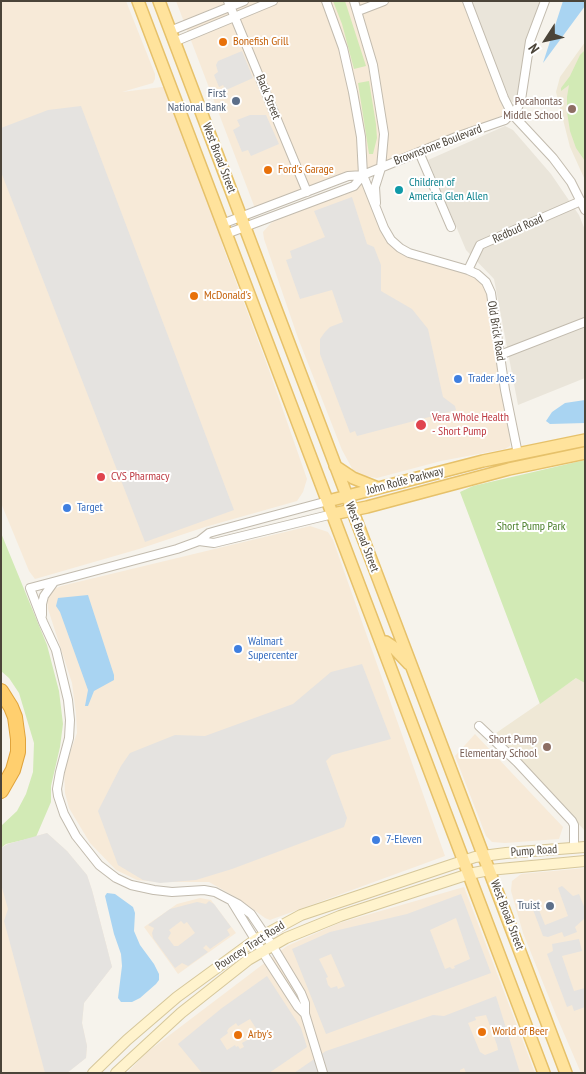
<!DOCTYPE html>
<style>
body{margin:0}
#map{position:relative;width:586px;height:1074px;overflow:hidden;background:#f6f3ec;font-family:"PT Sans Narrow",sans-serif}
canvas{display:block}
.frame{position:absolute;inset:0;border:2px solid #4b4439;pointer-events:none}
.north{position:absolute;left:521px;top:15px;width:50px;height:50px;-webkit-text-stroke:4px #fff;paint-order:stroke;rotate:235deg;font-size:14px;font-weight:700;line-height:20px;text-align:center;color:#4b4439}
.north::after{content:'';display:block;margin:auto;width:18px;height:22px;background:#4b4439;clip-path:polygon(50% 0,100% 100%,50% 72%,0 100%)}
</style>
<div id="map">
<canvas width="586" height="1074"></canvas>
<div class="frame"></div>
<div class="north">N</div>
</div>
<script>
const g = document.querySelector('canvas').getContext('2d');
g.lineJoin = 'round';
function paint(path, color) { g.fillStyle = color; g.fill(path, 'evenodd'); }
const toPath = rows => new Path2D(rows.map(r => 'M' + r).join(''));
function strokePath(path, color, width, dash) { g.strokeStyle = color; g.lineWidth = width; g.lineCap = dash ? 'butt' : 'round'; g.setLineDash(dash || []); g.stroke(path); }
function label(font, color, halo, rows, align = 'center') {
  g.font = font + ' "PT Sans Narrow",sans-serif'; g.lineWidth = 4; g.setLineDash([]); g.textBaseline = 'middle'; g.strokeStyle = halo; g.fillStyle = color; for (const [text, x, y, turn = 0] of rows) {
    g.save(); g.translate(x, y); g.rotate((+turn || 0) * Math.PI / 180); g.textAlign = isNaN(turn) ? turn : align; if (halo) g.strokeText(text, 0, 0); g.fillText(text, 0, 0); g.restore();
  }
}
paint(toPath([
 [467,1,545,1,529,52,517,101,514,103,511,101],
 [505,126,513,130,551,174,579,215,585,230,585,378,518,405,494,279,466,250,428,160]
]), '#eae5da');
paint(toPath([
 [1,1,126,1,155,74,155,79,153,83,122,92,170,86,206,179,223,247,269,370,307,479,303,492,297,501,205,527,139,549,35,579,29,571,1,503],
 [176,1,467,1,505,114,456,137,364,175,378,215,400,248,451,265,486,282,505,390,510,440,510,446,505,449,441,461,377,478,366,476,353,470,342,450,298,338,264,239,263,232,271,223,315,201,354,186,363,175,348,176,256,211],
 [310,526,328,532,333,540,445,856,270,920,265,918,239,899,209,882,159,882,137,880,116,870,90,843,69,808,65,793,64,770,77,733,76,714,72,683,48,609,47,599,52,590,61,586],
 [475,734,563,827,559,839,505,843,492,842,486,836,455,756],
 [47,833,67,851,87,875,92,890,112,967,84,1003,82,1023,87,1046,86,1058,67,1073,1,1073,1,848,8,844],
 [585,868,585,1073,581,1073,556,1015,523,933,511,891,512,881,521,874],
 [464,887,535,1073,127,1073,146,1053,287,946,339,923],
 [200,898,211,900,236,933,178,974,144,927,177,904]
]), '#f7ead8');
paint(toPath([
 [585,42,585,180,570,147,556,92,560,77],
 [585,672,585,831,496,733]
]), '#efe8d6');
paint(toPath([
 [333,1,345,1,366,66,354,69,342,24],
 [585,50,585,161,576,148,570,131,567,112,567,97,569,85,561,91,561,88,570,76,580,55],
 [369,81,376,124,377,138,373,154,369,154,358,83],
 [585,460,585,683,576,678,540,704,460,492,473,486],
 [1,533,47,645,59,691,63,724,60,747,51,786,51,802,36,837,6,844,1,848,1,826,17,811,26,794,33,772,34,743,19,693,9,678,1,671]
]), '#d2eab5');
paint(toPath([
 [242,51,253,78,226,90,223,85,219,87,214,75,218,72,216,65,218,61],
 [81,106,234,510,145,542,1,172,1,128,48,110],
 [250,115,266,115,279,144,251,156,248,150,242,152,233,130,240,126,237,120],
 [352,197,367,244,374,247,381,265,381,291,412,309,428,329,443,397,455,406,456,410,357,436,355,431,350,433,320,354,320,339,325,332,330,327,343,322,332,290,300,299,286,260,292,258,290,251,325,237,314,211],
 [362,664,391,739,332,755,326,761,347,818,344,827,232,869,196,880,160,883,143,880,118,865,98,811,121,766,130,753,175,735,205,736,293,704,331,672],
 [47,833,67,851,87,875,92,890,112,967,84,1003,82,1023,87,1046,86,1058,67,1073,45,1073,4,921,8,909,1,884,1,848,8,844],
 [562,886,573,896,579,894,585,909,585,918,575,927,577,932,564,937,562,932,548,937,543,936,532,907,537,905,545,925,568,916,558,888],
 [461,894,491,973,326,1034,292,949,330,932,407,914],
 [456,918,470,959,454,966,455,968,452,969,450,967,445,969,430,930],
 [331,954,345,986,338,989,337,986,331,988,328,985,326,978,328,977,319,959],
 [209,901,214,904,231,927,227,930,230,935,210,949,206,945,203,948,208,952,188,966,182,963,175,968,153,938,152,933,154,928,148,925,170,909,197,902,206,904],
 [181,921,184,924,187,922,195,933,178,946,174,946,168,938,171,933,169,930],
 [579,939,582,951,562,956,574,991,585,988,585,1007,574,1011,572,1005,567,1007,547,954,553,951,552,944],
 [267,976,301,1028,307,1047,269,1073,202,1073,178,1044,222,1008],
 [250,1019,257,1030,248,1036,249,1039,242,1043,244,1047,240,1049,238,1046,236,1047,235,1045,227,1050,220,1039,228,1033,227,1031,229,1028,236,1023,238,1026],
 [496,996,520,1073,466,1073,464,1068,460,1070,460,1073,294,1073,326,1051,433,1015,444,1016],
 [486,1015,497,1045,498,1050,485,1055,480,1052,468,1023,476,1020,475,1017]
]), '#e5e3e0');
paint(toPath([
 [563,1,585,1,585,6,543,63],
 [585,400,585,423,550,424,546,421,552,412,565,403],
 [88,595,114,675,114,680,94,691,88,706,85,706,88,690,60,612,56,606,58,598],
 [107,893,115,894,133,907,135,913,134,931,140,945,154,964,159,974,159,980,156,984,140,998,132,1002,121,1002,118,998,122,966,121,954,114,934,105,896]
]), '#a9d4f2');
const street = toPath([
 [228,1,307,192],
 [326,1,343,48,353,92,361,137,363,175,384,228,391,240,400,248,409,253,468,270,477,274,486,282,491,293,505,390,518,454],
 [354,1,373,65,384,134,381,168,375,187,376,203],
 [467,1,504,98,512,114,553,158,571,182,585,210],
 [358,11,384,1],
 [170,31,244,1],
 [174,42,273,1],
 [419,152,451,227],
 [222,224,348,176,363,175,456,137,505,120,518,107,521,100,530,41,545,1],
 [226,234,354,186,363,175],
 [468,270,480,245,581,201],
 [500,355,585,322],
 [199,541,214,543,333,514],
 [42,615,42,604,44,596,54,582],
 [479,726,517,762,572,821,574,825,574,848],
 [232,902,267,959,298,1007,305,1014],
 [323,1073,305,1014,305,1003,301,993,272,945,251,914,238,904,215,892,204,890,172,892,154,890,131,885,116,878,99,865,76,836,64,814,58,796,57,789,60,772,69,738,70,720,68,700,56,650,43,622,30,588,177,549,199,541,209,533,216,531,328,501]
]);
const secondary = toPath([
 [93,1073,127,1040,177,997,255,940,301,915,475,857,506,853,585,847],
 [116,1073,181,1013,248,960,286,938,340,916,469,874,489,870,585,861]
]);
const primary = toPath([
 [138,1,544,1073],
 [159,1,566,1073],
 [335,466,353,478,378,488],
 [328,501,483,461,585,440],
 [333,514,367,507,509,469,585,453],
 [381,642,386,642,392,646,409,664]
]);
const highway = toPath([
 [1,691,11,707,15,717,18,739,18,752,13,770,1,791]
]);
strokePath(street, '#c2bbae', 10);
strokePath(secondary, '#d6c79b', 12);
strokePath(primary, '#e6c16a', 14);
strokePath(highway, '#e0a43c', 16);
strokePath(street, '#fff', 8);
strokePath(secondary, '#fff3cd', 10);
strokePath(primary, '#ffe39c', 11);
strokePath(highway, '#ffcf6e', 14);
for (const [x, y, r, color] of [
 [223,42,5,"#e8710a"],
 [236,101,5,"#5c6f8a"],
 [572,109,5,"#8d6e63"],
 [268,170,5,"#e8710a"],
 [399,190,5,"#0f9aa8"],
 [194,296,5,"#e8710a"],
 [458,379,5,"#3f7fe0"],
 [421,425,6,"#e0444e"],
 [101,477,5,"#e0444e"],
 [67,508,5,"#3f7fe0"],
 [238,649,5,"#3f7fe0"],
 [547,747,5,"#8d6e63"],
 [376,840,5,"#3f7fe0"],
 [550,906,5,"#5c6f8a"],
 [482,1032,5,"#e8710a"],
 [238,1035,5,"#e8710a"]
]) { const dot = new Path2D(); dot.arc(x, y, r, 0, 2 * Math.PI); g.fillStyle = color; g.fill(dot); strokePath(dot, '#fff', 2); }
label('12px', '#c56008', '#fff', [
 ["Bonefish Grill",233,42],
 ["Ford's Garage",278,170],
 ["McDonald's",204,296],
 ["World of Beer",492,1032],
 ["Arby's",248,1035]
], 'left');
label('12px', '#4e5e75', '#fff', [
 ["First",226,94],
 ["National Bank",226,108],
 ["Truist",540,906]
], 'right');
label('12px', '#4b4439', '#fff', [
 ["Back Street",268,97,68],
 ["Brownstone Boulevard",438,145,-21],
 ["West Broad Street",219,158,69],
 ["Redbud Road",518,229,-24],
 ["Old Brick Road",496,331,81],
 ["John Rolfe Parkway",405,481,-15],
 ["West Broad Street",362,537,69],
 ["Pump Road",534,851,-4],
 ["West Broad Street",507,915,69],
 ["Pouncey Tract Road",250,946,-33]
]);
label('12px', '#785e54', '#fff', [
 ["Pocahontas",562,102],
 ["Middle School",562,116],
 ["Short Pump",537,740],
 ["Elementary School",537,754]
], 'right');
label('12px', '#0d838f', '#fff', [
 ["Children of",409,183],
 ["America Glen Allen",409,197]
], 'left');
label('12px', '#366cbe', '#fff', [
 ["Trader Joe's",468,379],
 ["Target",77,508],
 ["Walmart",248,642],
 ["Supercenter",248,656],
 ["7-Eleven",386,840]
], 'left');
label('12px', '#be3a42', '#fff', [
 ["Vera Whole Health",432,418],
 ["- Short Pump",432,432],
 ["CVS Pharmacy",111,477]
], 'left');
label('12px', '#4a7f2a', '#fff', [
 ["Short Pump Park",531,527]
]);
</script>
